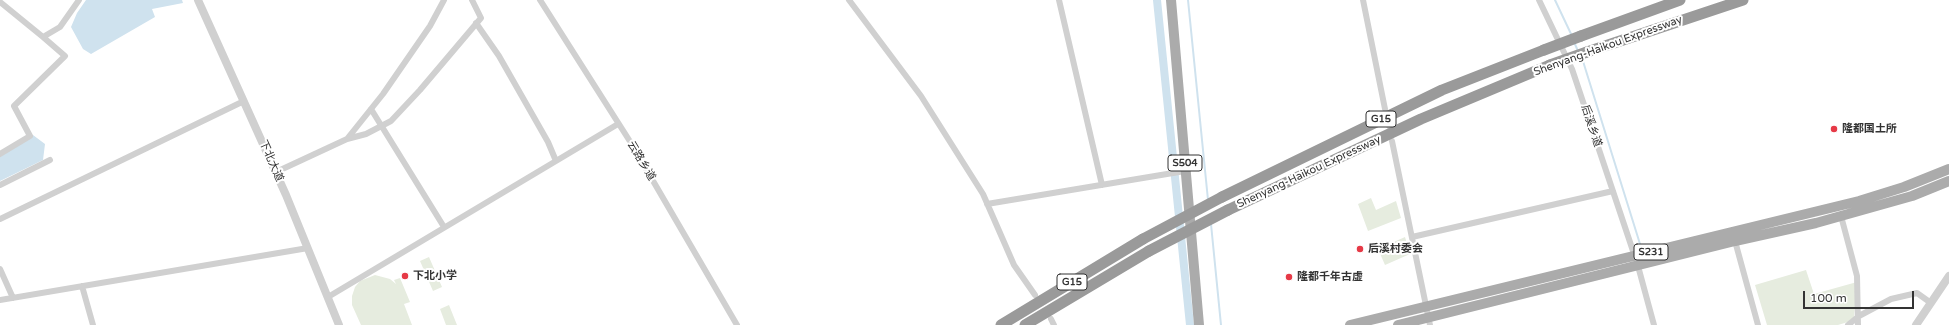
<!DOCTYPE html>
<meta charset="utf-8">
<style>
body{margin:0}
#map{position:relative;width:1949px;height:325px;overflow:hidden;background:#fff;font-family:"Varela Round",sans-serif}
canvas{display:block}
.scale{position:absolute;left:1803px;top:291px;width:111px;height:18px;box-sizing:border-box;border:2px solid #333;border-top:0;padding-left:5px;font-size:12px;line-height:14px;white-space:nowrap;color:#333;-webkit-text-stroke:3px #fff;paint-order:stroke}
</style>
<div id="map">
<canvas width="1949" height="325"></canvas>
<div class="scale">100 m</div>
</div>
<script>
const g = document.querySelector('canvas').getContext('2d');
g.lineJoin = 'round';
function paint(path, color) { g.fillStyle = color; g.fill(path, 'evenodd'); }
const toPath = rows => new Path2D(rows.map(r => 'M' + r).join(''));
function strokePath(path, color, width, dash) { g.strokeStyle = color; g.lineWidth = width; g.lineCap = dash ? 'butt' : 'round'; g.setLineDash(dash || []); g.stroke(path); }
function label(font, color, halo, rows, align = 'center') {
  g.font = font + ' "Varela Round","Noto Sans SC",sans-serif'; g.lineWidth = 4; g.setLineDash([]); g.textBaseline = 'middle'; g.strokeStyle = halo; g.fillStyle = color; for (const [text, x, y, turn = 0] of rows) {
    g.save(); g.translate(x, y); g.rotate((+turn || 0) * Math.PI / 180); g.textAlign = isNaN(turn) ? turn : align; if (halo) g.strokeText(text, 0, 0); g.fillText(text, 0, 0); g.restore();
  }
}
paint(toPath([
 [1371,198,1376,210,1396,201,1401,218,1368,231,1358,204],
 [1405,237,1410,254,1385,265,1378,249],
 [429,257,442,287,433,291,420,261],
 [1806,270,1814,294,1857,282,1854,317,1851,321,1838,325,1767,325,1755,285],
 [375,275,390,279,396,284,394,280,400,278,410,302,404,304,412,325,361,325,352,305,352,296,355,287,360,281],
 [449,305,457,325,446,325,440,309]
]), '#e6ecdf');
paint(toPath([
 [86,0,182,0,183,3,152,9,155,17,91,54,83,49,71,27,77,13],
 [33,135,45,144,43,160,0,181,0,157]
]), '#cfe2ee');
strokePath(toPath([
 [1188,0,1208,200],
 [1555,0,1572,36],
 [1574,42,1578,51],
 [1582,58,1640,244],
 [1211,224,1221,325]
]), '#cfe2ee', 2);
strokePath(toPath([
 [1157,0,1190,325]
]), '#cfe2ee', 8);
strokePath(toPath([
 [540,0,631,143,737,325],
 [849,0,921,96,983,194,1014,265,1035,295],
 [1059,0,1102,185],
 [1363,0,1385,109],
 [1539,0,1572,69,1638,266,1654,325],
 [0,2,43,37,60,27,79,0],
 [476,23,499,56,548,142,556,161],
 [371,109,444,227],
 [1388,124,1389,126],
 [347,139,366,134,391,121,420,90,481,18,472,0],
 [1392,141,1430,325],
 [0,154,30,136,14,106,65,56,43,37],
 [276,172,347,139,383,94,430,26,444,0],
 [0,185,50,160],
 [987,204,1185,171],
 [1841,216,1857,276,1858,325],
 [0,219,244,101],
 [1412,237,1613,191],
 [1735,241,1758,325],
 [0,269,13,298],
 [82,286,93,325],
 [328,297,618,124],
 [0,300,308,248],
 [1051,319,1054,325],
 [1848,325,1859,316,1891,299,1917,293,1931,303]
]), '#d0d0d0', 6);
strokePath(toPath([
 [198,0,286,195,339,325],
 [1916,325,1949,276]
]), '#d0d0d0', 8);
strokePath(toPath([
 [1171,0,1199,325],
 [1350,325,1859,201,1904,187,1949,169],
 [1398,325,1735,241,1816,223,1912,196,1949,181]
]), '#ababab', 10);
strokePath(toPath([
 [1581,36,1680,0],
 [1587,52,1743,0],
 [1222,197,1442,90,1544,50],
 [1228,210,1421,119,1550,65],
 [1001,325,1143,239],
 [1025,325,1149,251]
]), '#9a9a9a', 11);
strokePath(toPath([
 [1544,50,1581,36],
 [1550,65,1587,52],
 [1143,239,1222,197],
 [1149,251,1228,210]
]), '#9a9a9a', 11);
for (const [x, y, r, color] of [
 [1834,129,4,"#e63946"],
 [1360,249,4,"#e63946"],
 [405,276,4,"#e63946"],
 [1289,277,4,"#e63946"]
]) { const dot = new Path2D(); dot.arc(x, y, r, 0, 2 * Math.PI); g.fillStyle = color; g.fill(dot); strokePath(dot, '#fff', 1.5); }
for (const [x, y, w] of [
 [1381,119,30],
 [1185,163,34],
 [1651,252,34],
 [1072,282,30]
]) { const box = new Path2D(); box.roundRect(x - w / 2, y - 8, w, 16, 3); g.fillStyle = '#fff'; g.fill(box); strokePath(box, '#333', 1); }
label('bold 10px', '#333', null, [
 ["G15",1381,119],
 ["S504",1185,163],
 ["S231",1651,252],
 ["G15",1072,282]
]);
label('11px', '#333', '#fff', [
 ["Shenyang-Haikou Expressway",1608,46,-20],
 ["后溪乡道",1591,126,72],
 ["下北大道",271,161,66],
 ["云路乡道",641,161,59],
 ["Shenyang-Haikou Expressway",1309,172,-25]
]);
label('bold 11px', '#333', '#fff', [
 ["隆都国土所",1842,129],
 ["后溪村委会",1368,249],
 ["下北小学",413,276],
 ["隆都千年古虚",1297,277]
], 'left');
</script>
